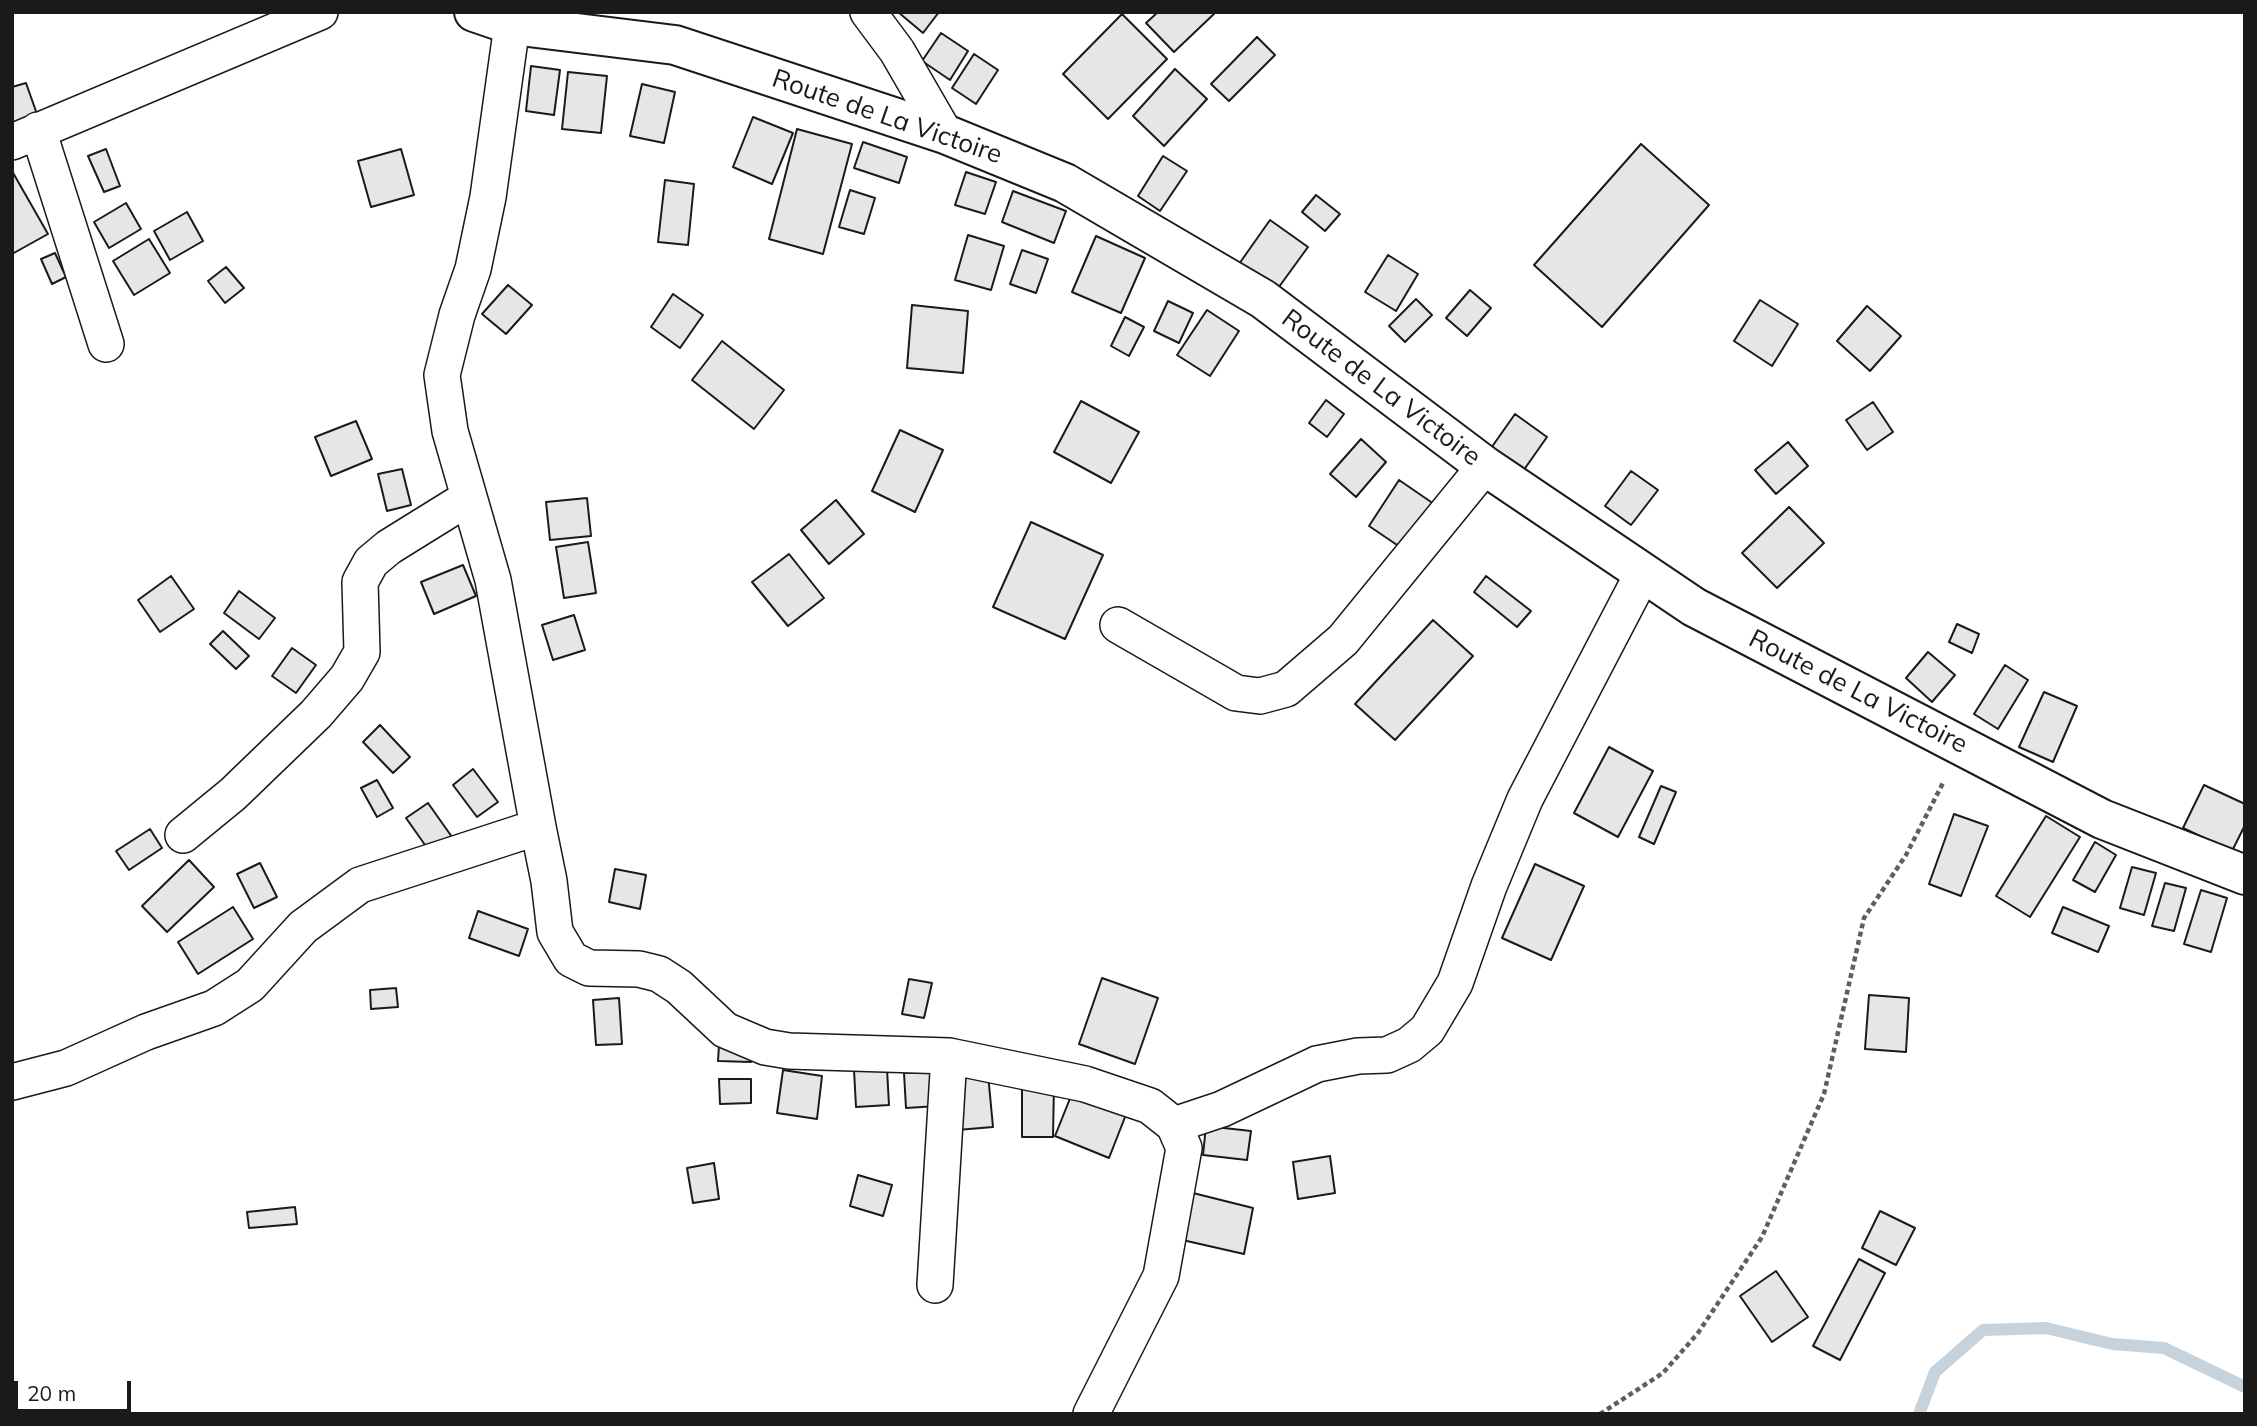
<!DOCTYPE html>
<style>
body{margin:0}
#map{position:relative;width:2257px;height:1426px;overflow:hidden;background:#fff;font-family:Mulish,sans-serif}
canvas{display:block}
.frame{position:absolute;inset:0;border:14px solid #1a1a1a;pointer-events:none}
.scale{position:absolute;left:14px;top:1381px;width:117px;height:32px;box-sizing:border-box;border:4px solid #1a1a1a;border-top:0;padding-left:9px;font-size:21px;line-height:24px;white-space:nowrap;color:#1a1a1a;-webkit-text-stroke:5px #fff;paint-order:stroke}
</style>
<div id="map">
<canvas width="2257" height="1426"></canvas>
<div class="frame"></div>
<div class="scale">20 m</div>
</div>
<script>
const g = document.querySelector('canvas').getContext('2d');
g.lineJoin = 'round';
const toPath = rows => new Path2D(rows.map(r => 'M' + r).join(''));
function strokePath(path, color, width, dash) { g.strokeStyle = color; g.lineWidth = width; g.lineCap = dash ? 'butt' : 'round'; g.setLineDash(dash || []); g.stroke(path); }
function paint(path, color) { g.fillStyle = color; g.fill(path, 'evenodd'); }
function label(font, color, halo, rows, align = 'center') {
  g.font = font + ' Mulish,sans-serif'; g.lineWidth = 5; g.setLineDash([]); g.textBaseline = 'middle'; g.strokeStyle = halo; g.fillStyle = color; for (const [text, x, y, turn = 0] of rows) {
    g.save(); g.translate(x, y); g.rotate((+turn || 0) * Math.PI / 180); g.textAlign = isNaN(turn) ? turn : align; if (halo) g.strokeText(text, 0, 0); g.fillText(text, 0, 0); g.restore();
  }
}
strokePath(toPath([
 [1919,1414,1935,1372,1983,1330,2046,1328,2112,1344,2164,1348,2245,1387]
]), '#c6d2dc', 12);
const building = toPath([
 [898,12,939,12,923,33,898,12],
 [1158,12,1216,12,1174,52,1146,23,1158,12],
 [1122,14,1167,59,1108,119,1063,74,1122,14],
 [941,33,968,51,950,80,922,61,941,33],
 [1257,37,1275,55,1229,101,1211,84,1257,37],
 [974,54,998,70,976,104,952,88,974,54],
 [531,66,560,70,554,115,526,111,531,66],
 [1175,69,1207,99,1164,146,1133,116,1175,69],
 [568,72,607,76,601,133,562,129,568,72],
 [26,83,38,117,12,125,12,87,26,83],
 [642,84,675,92,664,143,630,136,642,84],
 [753,117,793,133,772,184,733,167,753,117],
 [797,129,852,144,823,254,769,239,797,129],
 [863,142,907,157,899,183,854,168,863,142],
 [1641,144,1709,205,1602,327,1534,265,1641,144],
 [106,149,120,186,104,192,88,156,106,149],
 [401,149,414,195,371,207,358,161,401,149],
 [1163,156,1187,171,1160,211,1138,196,1163,156],
 [12,171,48,234,12,254,12,171],
 [966,172,996,182,985,214,955,205,966,172],
 [665,180,694,184,688,245,658,242,665,180],
 [850,190,875,198,864,234,839,227,850,190],
 [1013,191,1066,211,1054,243,1002,222,1013,191],
 [1316,195,1340,214,1325,231,1302,212,1316,195],
 [126,203,141,229,109,248,94,222,126,203],
 [187,212,203,241,170,260,154,231,187,212],
 [1270,220,1308,247,1276,291,1239,264,1270,220],
 [968,235,1004,246,991,290,955,280,968,235],
 [1096,236,1145,258,1121,313,1072,292,1096,236],
 [149,239,170,273,134,295,113,261,149,239],
 [1022,250,1048,259,1036,293,1010,284,1022,250],
 [55,253,66,277,52,284,41,259,55,253],
 [1388,255,1418,274,1396,311,1365,292,1388,255],
 [226,267,244,288,225,303,208,281,226,267],
 [508,285,532,305,506,334,482,314,508,285],
 [1470,290,1491,308,1467,336,1446,318,1470,290],
 [673,294,703,315,680,348,651,327,673,294],
 [1416,299,1432,315,1405,342,1389,326,1416,299],
 [1760,300,1798,324,1772,366,1734,341,1760,300],
 [1168,301,1193,313,1179,343,1154,331,1168,301],
 [912,305,968,311,963,373,907,368,912,305],
 [1867,306,1901,336,1870,371,1837,341,1867,306],
 [1207,310,1239,331,1210,376,1177,355,1207,310],
 [1125,317,1144,327,1129,356,1111,346,1125,317],
 [722,341,784,390,754,429,692,380,722,341],
 [1326,400,1344,414,1327,437,1309,423,1326,400],
 [1081,401,1139,432,1111,483,1054,452,1081,401],
 [1873,402,1893,432,1867,450,1846,420,1873,402],
 [1515,414,1547,437,1521,474,1489,451,1515,414],
 [356,421,372,459,331,476,315,437,356,421],
 [900,430,943,450,915,512,872,491,900,430],
 [1361,439,1386,462,1356,497,1330,474,1361,439],
 [1788,442,1808,466,1776,494,1755,470,1788,442],
 [402,469,411,505,387,511,378,474,402,469],
 [1631,471,1658,490,1631,525,1605,506,1631,471],
 [1399,480,1434,504,1403,549,1369,526,1399,480],
 [587,498,591,536,550,540,546,502,587,498],
 [836,500,864,534,829,564,801,530,836,500],
 [1789,507,1824,543,1777,588,1742,553,1789,507],
 [1031,522,1103,555,1065,639,993,607,1031,522],
 [588,542,596,593,564,598,556,547,588,542],
 [789,554,824,598,788,626,752,582,789,554],
 [463,565,476,596,434,614,421,582,463,565],
 [171,576,194,609,160,632,138,600,171,576],
 [1486,576,1531,611,1517,627,1474,592,1486,576],
 [239,591,275,618,259,639,224,613,239,591],
 [574,615,585,650,553,660,542,625,574,615],
 [1433,620,1473,656,1395,740,1355,704,1433,620],
 [1957,624,1979,634,1972,653,1949,642,1957,624],
 [223,631,249,656,236,669,210,644,223,631],
 [292,648,316,665,296,693,272,676,292,648],
 [1928,652,1955,675,1932,702,1906,678,1928,652],
 [2005,665,2028,680,1998,729,1974,714,2005,665],
 [2044,692,2077,706,2053,762,2019,747,2044,692],
 [380,725,410,757,393,773,363,742,380,725],
 [1609,747,1653,771,1618,837,1574,813,1609,747],
 [473,769,498,802,477,817,453,785,473,769],
 [377,780,393,808,377,817,361,788,377,780],
 [2204,785,2245,804,2245,825,2232,851,2183,828,2204,785],
 [1661,786,1676,792,1654,844,1639,837,1661,786],
 [428,803,452,837,430,852,406,818,428,803],
 [1954,814,1988,826,1961,896,1929,884,1954,814],
 [2046,816,2080,837,2030,917,1996,896,2046,816],
 [150,829,162,848,129,870,116,851,150,829],
 [2095,842,2116,855,2095,892,2073,880,2095,842],
 [189,860,214,887,167,932,142,906,189,860],
 [260,863,277,897,254,908,237,874,260,863],
 [1535,864,1584,886,1551,960,1502,938,1535,864],
 [2132,867,2156,873,2144,915,2120,908,2132,867],
 [615,869,646,875,640,909,609,902,615,869],
 [2165,883,2186,888,2174,931,2152,926,2165,883],
 [2201,890,2227,898,2211,952,2184,944,2201,890],
 [233,907,253,939,198,974,178,942,233,907],
 [2063,907,2109,926,2098,952,2052,933,2063,907],
 [478,911,528,929,519,956,469,938,478,911],
 [1102,978,1158,998,1135,1064,1079,1044,1102,978],
 [909,979,932,983,924,1018,902,1014,909,979],
 [396,988,398,1007,371,1009,370,990,396,988],
 [1869,995,1909,998,1906,1052,1865,1049,1869,995],
 [619,998,622,1044,596,1045,593,1000,619,998],
 [719,1045,751,1046,751,1062,718,1061,719,1045],
 [887,1069,889,1105,856,1107,854,1070,887,1069],
 [783,1070,822,1076,817,1119,777,1113,783,1070],
 [935,1071,938,1106,906,1108,904,1073,935,1071],
 [988,1074,993,1127,957,1130,953,1078,988,1074],
 [719,1079,751,1079,751,1103,720,1104,719,1079],
 [1054,1086,1053,1137,1022,1137,1022,1087,1054,1086],
 [1073,1091,1127,1112,1109,1158,1055,1136,1073,1091],
 [1206,1126,1251,1131,1247,1160,1203,1155,1206,1126],
 [1330,1156,1335,1193,1298,1199,1293,1162,1330,1156],
 [714,1163,719,1199,693,1203,687,1168,714,1163],
 [858,1175,892,1185,883,1216,850,1206,858,1175],
 [1189,1192,1253,1208,1244,1254,1178,1239,1189,1192],
 [295,1207,297,1224,249,1228,247,1212,295,1207],
 [1880,1211,1915,1228,1896,1265,1862,1248,1880,1211],
 [1859,1259,1885,1273,1840,1360,1813,1346,1859,1259],
 [1776,1271,1808,1317,1772,1342,1740,1296,1776,1271]
]);
paint(building, '#e6e6e6');
strokePath(building, '#1a1a1a', 2);
const minor = toPath([
 [868,12,897,51,945,134],
 [38,130,106,344],
 [12,142,320,12],
 [1118,625,1236,693,1260,696,1286,689,1343,640,1485,466],
 [538,827,549,881,555,932,571,959,589,968,639,969,659,974,679,987,725,1030,765,1047,789,1051,949,1056,1085,1084,1150,1106,1174,1125,1184,1148,1161,1276,1091,1414],
 [183,835,233,794,316,714,347,678,362,652,360,582,371,562,389,547,468,498],
 [12,1082,66,1068,146,1032,214,1008,250,985,303,927,360,885,538,827,493,580,450,431,442,375,457,315,473,269,488,197,512,25],
 [1174,1125,1222,1109,1317,1064,1358,1056,1387,1055,1409,1045,1427,1030,1455,983,1489,886,1525,799,1643,573],
 [935,1285,949,1056]
]);
const tertiary = toPath([
 [474,12,512,25,675,45,945,134,1065,183,1263,299,1485,466,1694,607,2102,819,2245,875]
]);
strokePath(minor, '#1a1a1a', 38);
strokePath(tertiary, '#1a1a1a', 42);
strokePath(toPath([
 [1600,1414,1663,1373,1698,1333,1762,1237,1824,1094,1864,918,1906,855,1944,781]
]), '#5f5f5f', 4.5, [5, 3.5]);
strokePath(minor, '#fff', 35);
strokePath(tertiary, '#fff', 38);
label('26px', '#1a1a1a', '#fff', [
 ["Route de La Victoire",887,117,19],
 ["Route de La Victoire",1381,388,37],
 ["Route de La Victoire",1858,692,27]
]);
</script>
